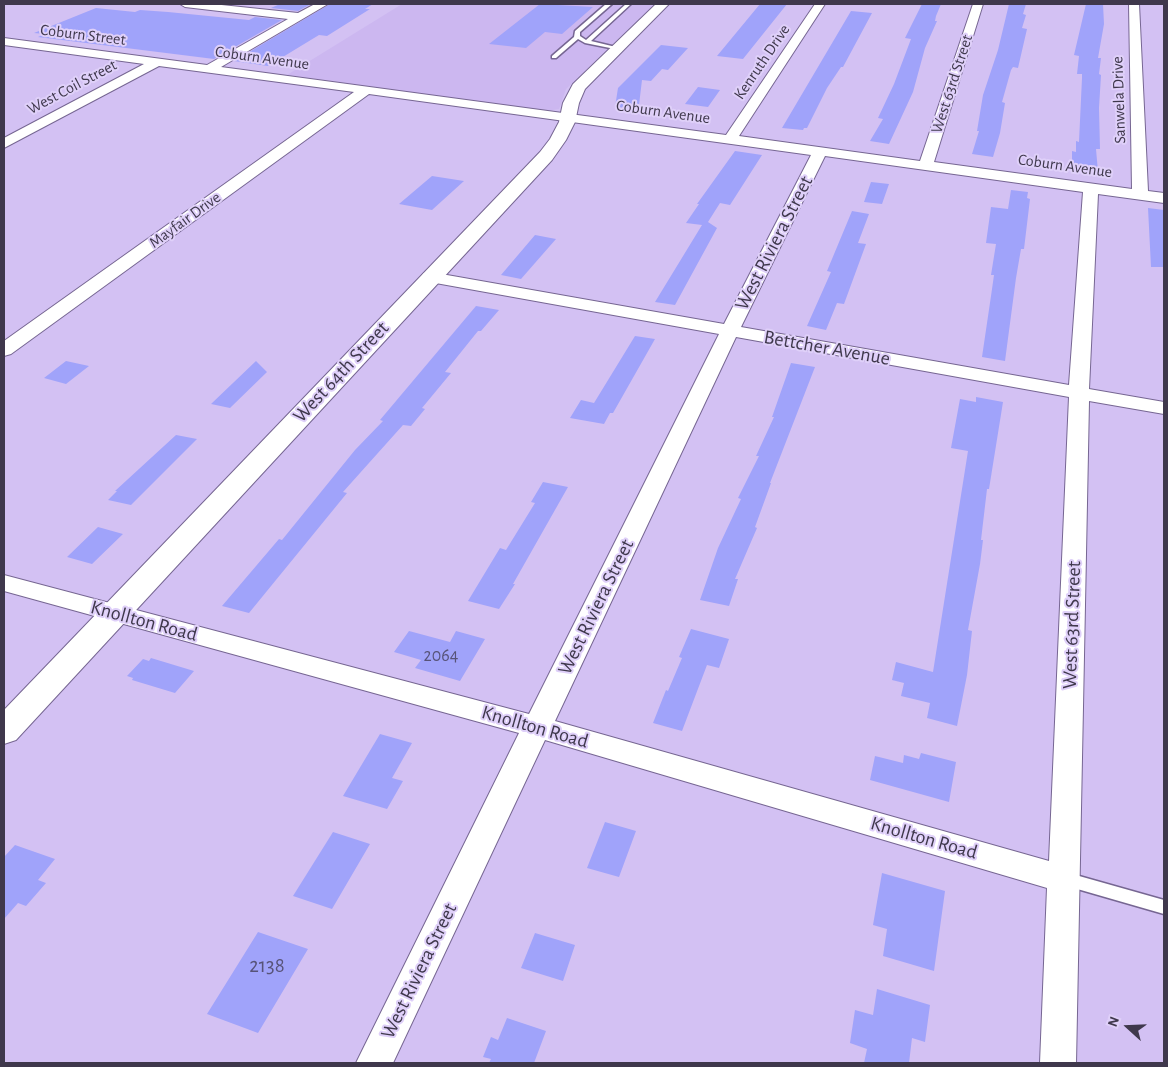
<!DOCTYPE html>
<style>
body{margin:0}
#map{position:relative;width:1168px;height:1067px;overflow:hidden;background:#d3c1f3;font-family:"Alegreya Sans",sans-serif}
canvas{display:block}
.frame{position:absolute;inset:0;border:5px solid #3f384c;pointer-events:none}
.north{position:absolute;left:1103px;top:1002px;width:50px;height:50px;-webkit-text-stroke:4px #dfd0f9;paint-order:stroke;rotate:290deg;font-size:14px;font-weight:700;line-height:20px;text-align:center;color:#3f384c}
.north::after{content:'';display:block;margin:auto;width:18px;height:22px;background:#3f384c;clip-path:polygon(50% 0,100% 100%,50% 72%,0 100%)}
</style>
<div id="map">
<canvas width="1168" height="1067"></canvas>
<div class="frame"></div>
<div class="north">N</div>
</div>
<script>
const g = document.querySelector('canvas').getContext('2d');
g.lineJoin = 'round';
function paint(path, color) { g.fillStyle = color; g.fill(path, 'evenodd'); }
const toPath = rows => new Path2D(rows.map(r => 'M' + r).join(''));
function strokePath(path, color, width, dash) { g.strokeStyle = color; g.lineWidth = width; g.lineCap = dash ? 'butt' : 'round'; g.setLineDash(dash || []); g.stroke(path); }
function label(font, color, halo, rows, align = 'center') {
  g.font = font + ' "Alegreya Sans",sans-serif'; g.lineWidth = 4; g.setLineDash([]); g.textBaseline = 'middle'; g.strokeStyle = halo; g.fillStyle = color; for (const [text, x, y, turn = 0] of rows) {
    g.save(); g.translate(x, y); g.rotate((+turn || 0) * Math.PI / 180); g.textAlign = isNaN(turn) ? turn : align; if (halo) g.strokeText(text, 0, 0); g.fillText(text, 0, 0); g.restore();
  }
}
paint(toPath([
 [402,4,655,4,566,89,559,109,546,111,287,75]
]), '#ccb7f0');
paint(toPath([
 [280,4,311,4,298,11,271,8],
 [330,4,373,4,365,9,370,9,327,36,319,35,268,66,234,61],
 [540,4,593,7,562,34,545,32,526,48,489,44],
 [760,4,787,4,743,59,717,56],
 [922,4,941,4,936,16,935,21,937,21,925,48,913,92,889,144,870,141,883,119,878,118,894,84,911,39,905,38],
 [1009,4,1026,4,1023,14,1026,15,1022,28,1027,29,1018,68,1013,67,1011,70,1002,102,1005,103,1000,133,993,157,972,154,979,131,977,131,983,95,998,50],
 [1086,4,1103,4,1104,24,1098,58,1101,58,1099,74,1101,75,1099,108,1100,149,1096,149,1098,172,1072,168,1072,151,1076,152,1076,141,1079,142,1082,78,1082,74,1077,74,1079,56,1074,55],
 [96,8,135,12,140,10,168,12,249,20,255,17,282,20,214,59,38,37,45,34,34,33],
 [851,11,872,13,843,67,841,67,827,88,807,128,804,128,803,130,782,128],
 [661,45,688,48,668,70,662,69,651,81,642,80,639,105,633,105,633,108,615,107,618,88],
 [698,87,720,90,708,107,685,104],
 [735,151,762,155,730,205,720,203,708,222,717,228,675,305,655,302,702,225,686,223,699,204,697,204],
 [432,176,464,181,432,210,399,204],
 [871,182,889,184,882,204,864,202],
 [1011,190,1028,192,1027,198,1030,199,1024,249,1021,249,1016,278,1005,361,982,357,991,296,994,275,991,275,996,244,986,243,991,207,1008,209],
 [1148,208,1164,210,1164,267,1151,267],
 [852,211,869,214,858,243,866,244,844,304,837,303,826,330,807,326,831,272,827,271],
 [535,235,556,239,521,279,501,275],
 [476,306,499,310,481,331,478,331,445,372,451,373,422,408,425,409,411,426,403,425,343,492,347,493,249,613,222,606,279,539,282,540,355,450,383,421,380,420],
 [635,336,655,339,613,413,610,413,604,424,570,418,581,400,594,403],
 [66,361,89,366,66,384,44,378],
 [256,361,267,372,230,408,211,404],
 [791,363,815,367,770,483,771,483,755,527,757,528,735,579,738,579,729,606,700,600,718,548,741,499,738,498,759,456,756,456,774,417,772,417],
 [976,397,1003,402,989,489,987,489,981,540,983,540,980,564,968,630,972,631,967,675,957,726,927,718,930,703,901,696,904,683,892,680,896,662,933,672,968,451,951,448,960,399,976,402],
 [176,435,197,439,131,505,108,500,117,491,115,491],
 [543,482,568,487,513,584,515,584,499,609,468,601,500,548,506,550,535,503,531,502],
 [98,527,123,534,92,564,67,557],
 [691,629,729,639,719,668,707,665,682,731,653,723,666,690,668,691,682,658,679,657],
 [409,631,450,642,456,631,485,639,460,681,415,668,421,660,394,652],
 [151,658,194,671,175,693,132,680,133,678,127,676,143,659,149,661],
 [380,734,412,743,392,778,403,781,387,809,343,796],
 [921,753,956,762,949,802,870,780,875,756,903,763,904,755,919,759],
 [605,822,636,831,619,877,587,868],
 [333,832,370,844,332,909,293,896],
 [15,845,55,859,38,880,46,883,26,906,18,903,4,919,4,857],
 [882,873,945,891,934,971,883,956,887,929,873,925],
 [258,932,308,949,258,1033,207,1014],
 [535,933,575,945,563,981,521,968],
 [877,989,930,1005,925,1042,912,1038,909,1063,864,1063,867,1049,850,1043,855,1010,873,1015],
 [507,1018,546,1031,534,1063,489,1063,491,1059,483,1057,491,1037,498,1040]
]), '#a0a3fa');
const service = toPath([
 [606,4,612,4,580,32,580,36,586,40,626,4,631,4,591,41,620,48,620,50,585,43,578,39,556,58,552,58,552,56,574,37,575,31,606,4],
 [1065,872,1164,900,1164,914,1060,884,1057,879,1060,874,1065,872]
]);
const minor = toPath([
 [180,4,212,4,298,13,315,4,328,4,221,67,726,135,815,4,825,4,739,136,920,161,973,4,983,4,934,162,1132,189,1129,4,1139,4,1148,191,1164,193,1164,203,1098,194,1089,389,1164,402,1164,414,1089,401,1076,1063,1040,1063,1047,888,545,740,393,1063,356,1063,519,733,4,591,4,575,529,714,719,334,430,282,424,281,421,277,424,273,430,272,724,324,811,155,369,94,11,354,4,356,4,341,354,92,159,66,4,148,4,138,144,64,4,45,4,38,207,65,288,19,185,7,180,4],
 [825,156,1083,192,1069,385,741,327,825,156],
 [736,337,1069,397,1049,861,555,721,736,337]
]);
const tertiary = toPath([
 [656,4,669,4,585,89,579,103,575,122,566,140,552,160,16,740,4,744,4,710,540,152,550,139,559,122,563,103,573,84,656,4]
]);
strokePath(service, '#766692', 3);
strokePath(minor, '#766692', 2);
strokePath(tertiary, '#766692', 2);
paint(service, '#fff');
paint(minor, '#fff');
paint(tertiary, '#fff');
label('16px', '#3f384c', '#dfd0f9', [
 ["Coburn Street",83,35,7],
 ["Coburn Avenue",262,58,8],
 ["Kenruth Drive",762,62,-56],
 ["West 63rd Street",952,84,-72],
 ["West Coil Street",72,87,-28],
 ["Sanwela Drive",1119,100,-92],
 ["Coburn Avenue",663,112,8],
 ["Coburn Avenue",1065,166,8],
 ["Mayfair Drive",185,220,-36]
]);
label('18px', '#575378', null, [
 ["2064",441,656]
]);
label('20px', '#3f384c', '#dfd0f9', [
 ["West Riviera Street",774,243,-63],
 ["Bettcher Avenue",827,348,10],
 ["West 64th Street",341,372,-47],
 ["West Riviera Street",596,607,-64],
 ["Knollton Road",144,621,15],
 ["West 63rd Street",1072,625,-88],
 ["Knollton Road",535,727,16],
 ["Knollton Road",924,838,16],
 ["West Riviera Street",419,971,-64]
]);
label('21px', '#575378', null, [
 ["2138",267,966]
]);
</script>
